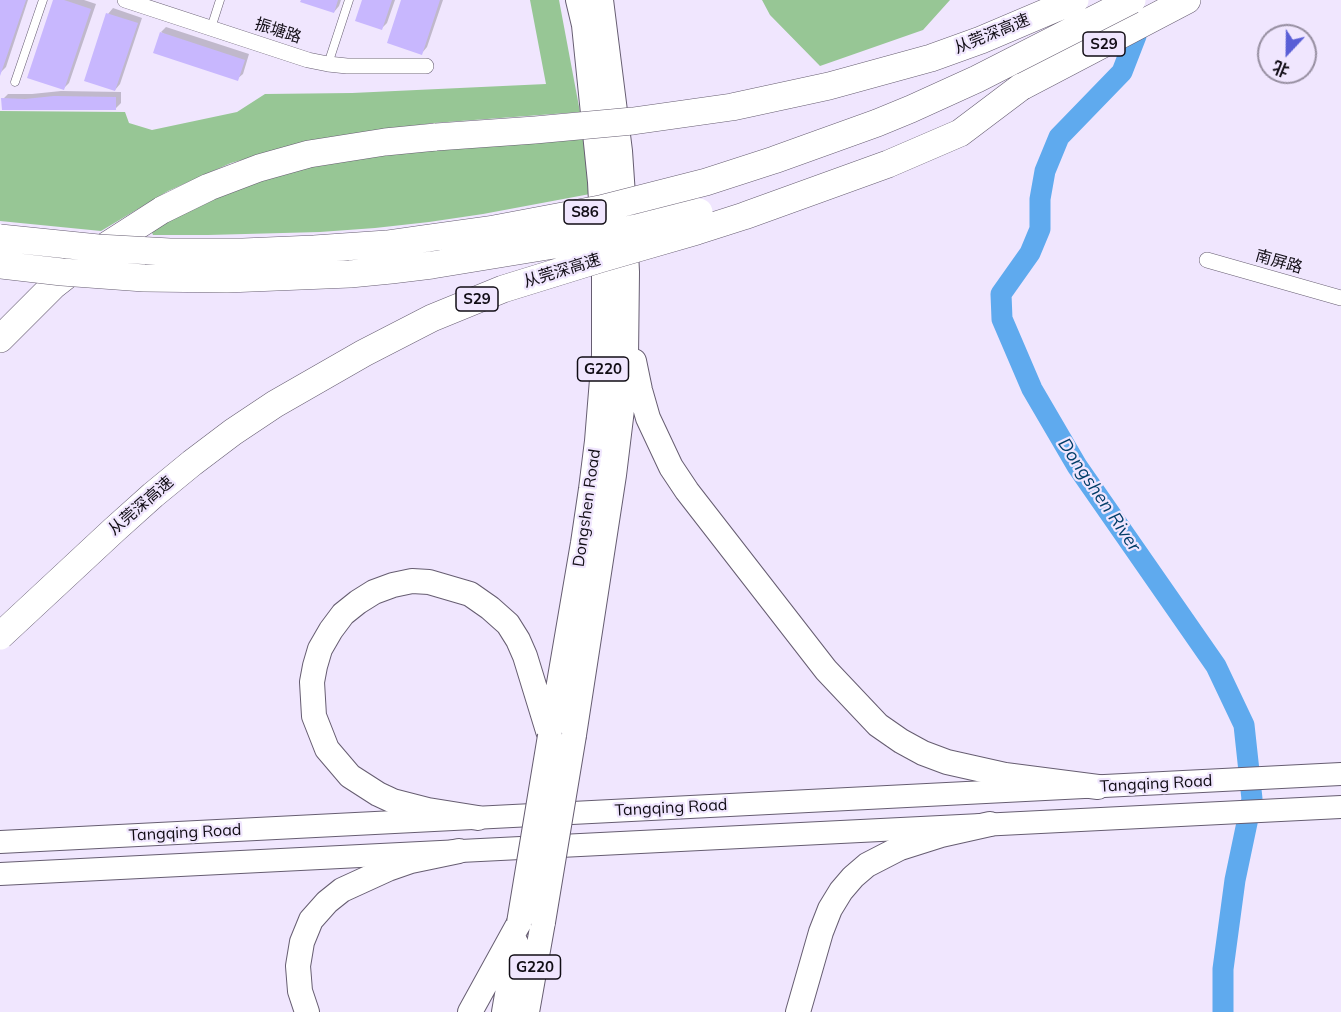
<!DOCTYPE html>
<meta charset="utf-8">
<style>
body{margin:0}
#map{position:relative;width:1341px;height:1012px;overflow:hidden;background:#f0e6fe;font-family:Mulish,"Noto Sans SC",sans-serif}
canvas{display:block}
.north{position:absolute;left:1257px;top:24px;width:60px;height:60px;box-sizing:border-box;background:#f0e6fe;border:2px solid #978fa1;border-radius:50%;rotate:202deg;font-size:16px;font-weight:700;line-height:24px;text-align:center;color:#110d15}
.north::after{content:'';display:block;margin:auto;width:21px;height:27px;background:#595ed6;clip-path:polygon(50% 0,100% 100%,50% 72%,0 100%)}
</style>
<div id="map">
<canvas width="1341" height="1012"></canvas>
<div class="north">北</div>
</div>
<script>
const g = document.querySelector('canvas').getContext('2d');
g.lineJoin = 'round';
function paint(path, color) { g.fillStyle = color; g.fill(path, 'evenodd'); }
const toPath = rows => new Path2D(rows.map(r => 'M' + r).join(''));
function strokePath(path, color, width, dash) { g.strokeStyle = color; g.lineWidth = width; g.lineCap = dash ? 'butt' : 'round'; g.setLineDash(dash || []); g.stroke(path); }
function label(font, color, halo, rows, align = 'center') {
  g.font = font + ' Mulish,"Noto Sans SC",sans-serif'; g.lineWidth = 4.5; g.setLineDash([]); g.textBaseline = 'middle'; g.strokeStyle = halo; g.fillStyle = color; for (const [text, x, y, turn = 0] of rows) {
    g.save(); g.translate(x, y); g.rotate((+turn || 0) * Math.PI / 180); g.textAlign = isNaN(turn) ? turn : align; if (halo) g.strokeText(text, 0, 0); g.fillText(text, 0, 0); g.restore();
  }
}
paint(toPath([
 [530,0,559,0,580,112,434,123,364,132,297,144,231,163,168,191,101,231,0,221,0,111,125,112,129,123,152,130,237,112,265,94,352,93,546,84],
 [762,0,950,0,923,30,820,66,770,15],
 [583,137,590,194,483,214,429,222,375,228,320,232,208,235,153,235,150,228,225,191,333,159]
]), '#97c695');
paint(toPath([
 [0,0,28,0,6,67,1,72],
 [55,0,84,0,96,4,69,83,64,88],
 [302,0,341,0,339,6,334,12],
 [363,0,395,0,387,23,382,28],
 [403,0,443,0,427,47,422,53],
 [113,8,142,18,120,84,115,90,108,14],
 [166,27,249,54,243,74,237,79,161,32],
 [61,91,121,92,121,103,115,109,3,99,8,94,32,94]
]), '#0003');
strokePath(toPath([
 [1136,16,1136,36,1122,72,1059,137,1045,171,1040,199,1040,229,1030,253,1001,294,1002,319,1032,389,1077,466,1216,666,1244,725,1252,799,1235,880,1223,969,1223,1012]
]), '#5faaee', 21);
paint(toPath([
 [0,0,26,0,0,76],
 [53,0,64,0,91,9,64,90,27,78],
 [301,0,338,0,334,13,300,2],
 [362,0,392,0,382,30,355,21],
 [401,0,440,0,422,55,387,43],
 [106,13,138,23,115,91,84,81],
 [160,32,245,60,238,81,153,53],
 [54,96,116,97,116,110,2,110,1,98,25,99]
]), '#c8b7fe');
const service = toPath([
 [211,28,220,0],
 [328,64,349,0],
 [15,82,43,0]
]);
const minor = toPath([
 [125,0,308,60,328,64,347,66,426,66],
 [1207,260,1341,298]
]);
const primary = toPath([
 [0,842,1341,774],
 [0,874,1341,807]
]);
const trunk = toPath([
 [634,361,640,390,648,418,671,467,687,491,826,670,878,725,901,741,923,753,947,762,1005,775,1098,787],
 [574,735,614,475,624,393,626,357,627,272,624,210,620,151,601,0],
 [550,736,583,543,591,489,597,441,604,355,604,261,600,182,584,25,578,0],
 [478,818,428,810,393,801,378,794,350,776,327,749,314,716,312,682,315,666,320,649,331,630,343,614,358,602,374,592,393,585,412,581,429,582,470,594,490,608,508,624,518,640,525,656,548,731],
 [307,1012,300,991,298,966,302,942,311,920,327,902,342,890,388,869,411,861,459,851],
 [470,1012,519,923],
 [504,1012,516,943],
 [527,1012,543,922],
 [798,1012,821,932,830,909,841,891,853,877,867,865,900,848,941,835,990,824]
]);
const motorway = toPath([
 [1021,87,1187,0],
 [0,339,53,286,95,253,162,210,209,187,259,168,309,154,385,142,436,137]
]);
strokePath(service, '#665d71', 9);
strokePath(minor, '#665d71', 16);
strokePath(primary, '#665d71', 24);
strokePath(trunk, '#665d71', 26);
strokePath(motorway, '#665d71', 28);
strokePath(service, '#fff', 8);
strokePath(minor, '#fff', 15);
strokePath(primary, '#fff', 22);
strokePath(trunk, '#fff', 24);
strokePath(motorway, '#fff', 27);
const trunkBridge = toPath([
 [543,922,574,735],
 [519,923,550,736]
]);
const motorwayBridge = toPath([
 [436,137,535,130,633,121,732,107,829,86,931,58,981,40,1075,0],
 [0,238,98,248,170,252,243,252,314,249,387,244,422,239,494,229,600,209,706,182,774,160,877,123,911,109,977,79,1132,0],
 [0,265,62,272,144,278,227,279,350,274,391,270,432,265,554,245,636,228,699,212],
 [0,636,114,530,153,495,192,463,233,432,275,404,364,353,432,318,503,289,600,259,697,231,744,216,888,164,960,133,1021,87]
]);
strokePath(trunkBridge, '#665d71', 26, []);
strokePath(motorwayBridge, '#665d71', 28, []);
strokePath(trunkBridge, '#fff', 24);
strokePath(motorwayBridge, '#fff', 27);
for (const [x, y, w] of [
 [1104,44,42],
 [585,212,42],
 [477,299,42],
 [603,369,51],
 [535,967,51]
]) { const box = new Path2D(); box.roundRect(x - w / 2, y - 12, w, 24, 4.5); g.fillStyle = '#f0e6fe'; g.fill(box); strokePath(box, '#110d15', 1.5); }
label('bold 15px', '#110d15', null, [
 ["S29",1104,44],
 ["S86",585,212],
 ["S29",477,299],
 ["G220",603,369],
 ["G220",535,967]
]);
label('16px', '#110d15', '#f0e6fe', [
 ["振塘路",278,31,18],
 ["从莞深高速",992,34,-22],
 ["南屏路",1279,262,16],
 ["从莞深高速",562,271,-17],
 ["从莞深高速",141,506,-41],
 ["Dongshen Road",587,508,-82],
 ["Tangqing Road",1156,784,-3],
 ["Tangqing Road",671,808,-3],
 ["Tangqing Road",185,833,-3]
]);
label('italic 18px', '#023e69', '#f0e6fe', [
 ["Dongshen River",1099,495,56]
]);
</script>
